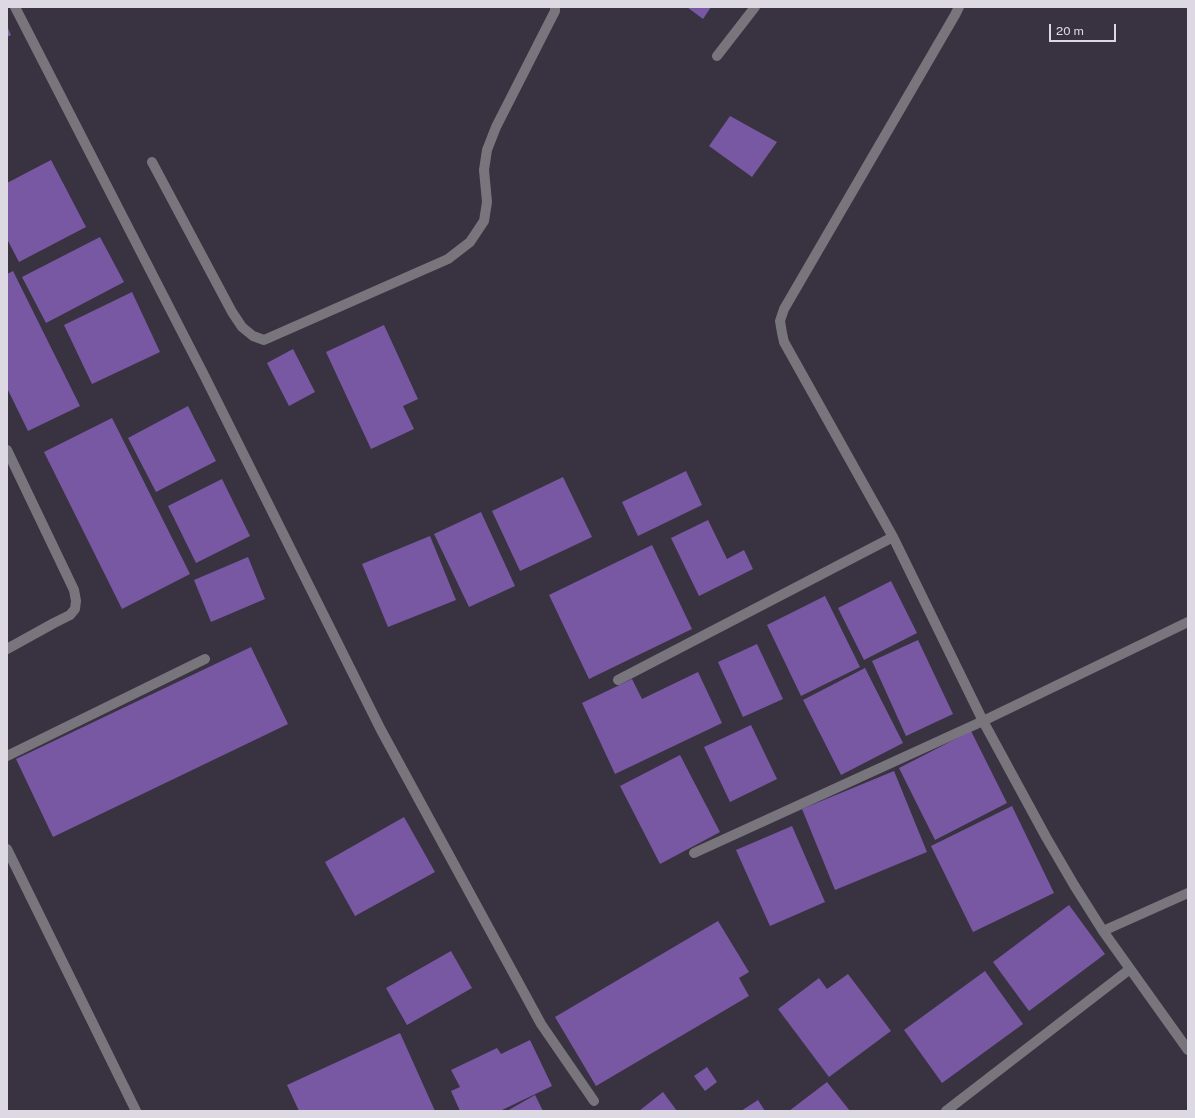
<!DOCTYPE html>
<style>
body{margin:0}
#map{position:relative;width:1195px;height:1118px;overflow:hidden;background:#383241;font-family:"Public Sans",sans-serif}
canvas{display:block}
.frame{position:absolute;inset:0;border:8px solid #dcd9e2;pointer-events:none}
.scale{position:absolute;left:1049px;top:24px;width:67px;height:18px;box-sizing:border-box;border:2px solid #dcd9e2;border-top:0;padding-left:5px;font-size:12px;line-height:14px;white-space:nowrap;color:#dcd9e2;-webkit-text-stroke:3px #383241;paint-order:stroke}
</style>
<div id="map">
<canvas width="1195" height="1118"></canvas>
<div class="frame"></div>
<div class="scale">20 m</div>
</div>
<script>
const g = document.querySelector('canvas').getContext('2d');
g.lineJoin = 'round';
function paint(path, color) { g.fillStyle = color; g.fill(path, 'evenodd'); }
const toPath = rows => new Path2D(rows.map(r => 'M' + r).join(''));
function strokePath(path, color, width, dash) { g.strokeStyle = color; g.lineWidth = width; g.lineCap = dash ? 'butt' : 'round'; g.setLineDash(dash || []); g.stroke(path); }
paint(toPath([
 [687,7,711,7,703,19],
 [7,26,11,35,7,37],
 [730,116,777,142,752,177,709,146],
 [51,160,86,227,19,262,7,239,7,183],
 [100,237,124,282,46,323,22,277],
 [13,271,80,406,28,431,7,388,7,274],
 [132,292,160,352,92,384,64,325],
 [384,325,418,399,403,406,414,429,371,449,326,352],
 [293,349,315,392,289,406,267,363],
 [188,406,216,461,156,492,128,438],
 [112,418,190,574,122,609,44,452],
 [686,471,702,505,638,536,622,502],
 [563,477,592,537,520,571,492,511],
 [222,479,250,536,196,563,168,506],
 [481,512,515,586,469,607,434,534],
 [708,520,727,559,744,550,753,569,699,596,671,538],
 [430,536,456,600,388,627,362,564],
 [652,545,692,629,589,679,549,595],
 [248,557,265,599,211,622,194,580],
 [891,581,917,633,864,660,838,608],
 [825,596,860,667,801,696,767,625],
 [918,640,953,714,906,736,872,661],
 [757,644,783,699,743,717,718,662],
 [251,647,288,724,53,837,16,759],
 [865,668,903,743,841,775,803,700],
 [698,672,722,723,615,774,582,703,632,679,642,699],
 [751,725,777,779,730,802,704,747],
 [971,731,1007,803,935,840,899,768],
 [680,755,720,832,660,864,620,786],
 [894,771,927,852,835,890,802,809],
 [1012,806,1054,893,973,932,931,846],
 [404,817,435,872,355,916,325,862],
 [792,826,825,902,770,926,736,850],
 [1069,905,1105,954,1029,1011,993,962],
 [718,921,749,972,739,978,749,996,596,1086,555,1017],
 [451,951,472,988,407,1025,386,988],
 [985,971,1023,1024,942,1083,904,1030],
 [848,974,891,1031,829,1077,778,1009,819,978,827,989],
 [400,1033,435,1111,299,1111,287,1085],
 [530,1040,552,1086,500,1111,460,1111,451,1091,460,1087,451,1070,497,1048,501,1054],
 [707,1067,717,1082,705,1091,694,1076],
 [827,1082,850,1111,789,1111],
 [663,1092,677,1111,639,1111],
 [535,1095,543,1111,507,1111],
 [758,1100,765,1111,741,1111]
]), '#7958a3');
strokePath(toPath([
 [15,7,204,375,381,730,541,1024,594,1101],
 [959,7,955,15,784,309,780,321,782,333,784,342,893,537,983,721,1046,837,1074,885,1103,931,1188,1050],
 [717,56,755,7],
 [152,162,232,312,242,327,253,336,264,340,448,259,470,242,484,221,487,202,484,170,487,150,496,127,555,11,555,7],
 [7,450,74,590,76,601,75,609,70,615,54,623,7,649],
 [618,680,893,537],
 [7,756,205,659],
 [7,849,136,1111],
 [694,853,983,721,1188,622],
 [1103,931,1188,893],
 [946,1111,1130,969]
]), '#78757d', 10);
</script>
